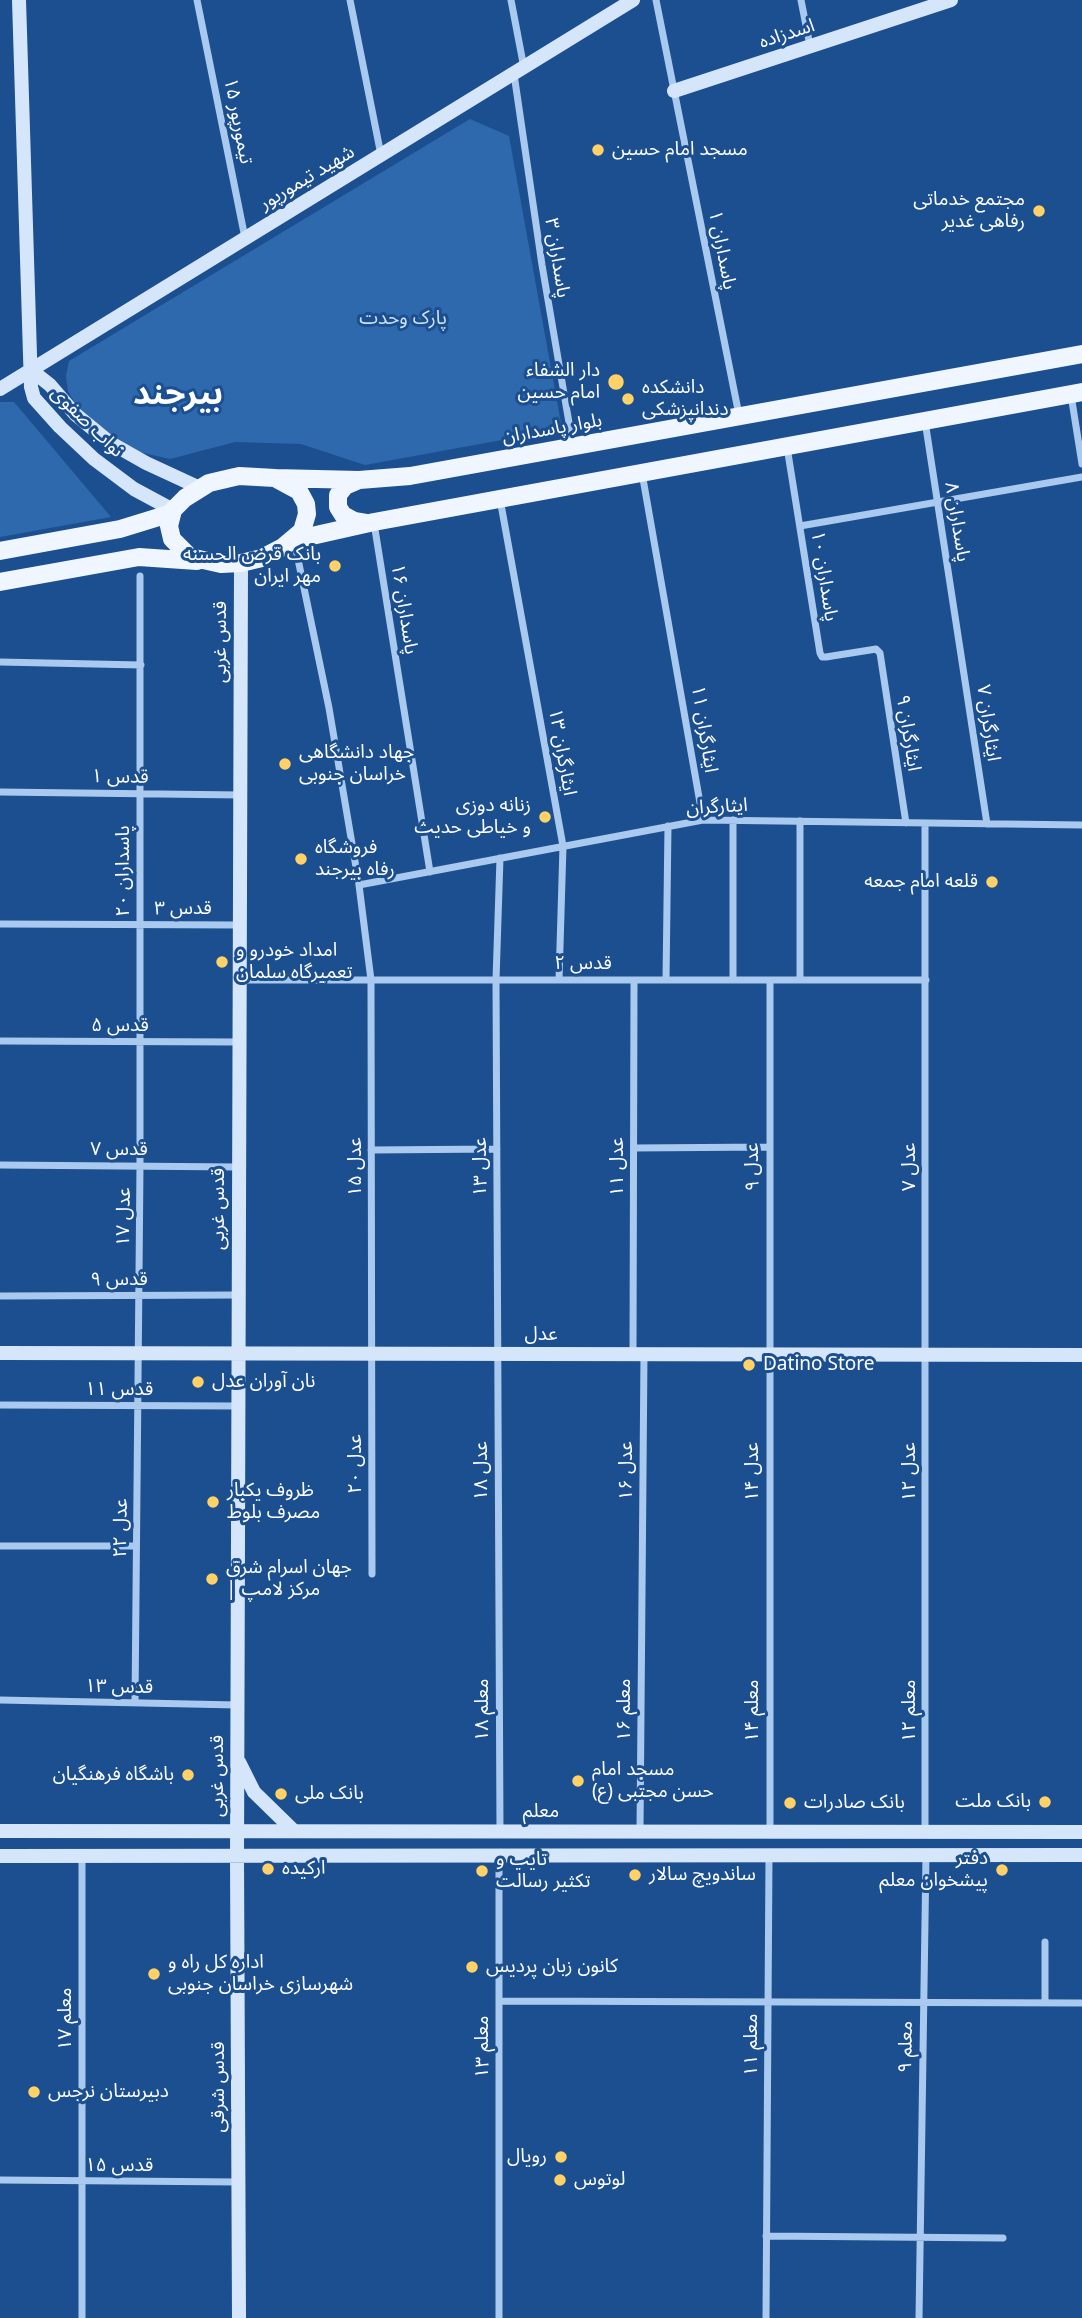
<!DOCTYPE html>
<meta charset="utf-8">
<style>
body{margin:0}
canvas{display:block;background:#1b4f8f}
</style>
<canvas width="1082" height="2318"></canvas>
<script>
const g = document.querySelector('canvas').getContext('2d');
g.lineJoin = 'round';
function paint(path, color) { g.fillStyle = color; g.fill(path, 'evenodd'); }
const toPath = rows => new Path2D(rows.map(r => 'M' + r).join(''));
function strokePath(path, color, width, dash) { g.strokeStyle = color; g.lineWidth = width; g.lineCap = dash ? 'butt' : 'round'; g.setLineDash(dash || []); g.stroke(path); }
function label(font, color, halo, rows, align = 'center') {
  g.font = font + ' "Noto Sans","Noto Sans Arabic",sans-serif'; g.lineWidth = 6; g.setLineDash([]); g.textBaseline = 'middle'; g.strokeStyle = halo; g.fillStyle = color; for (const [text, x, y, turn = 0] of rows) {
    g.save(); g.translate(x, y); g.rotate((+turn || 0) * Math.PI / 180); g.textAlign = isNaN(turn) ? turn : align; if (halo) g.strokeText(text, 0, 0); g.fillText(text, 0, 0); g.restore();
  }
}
paint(toPath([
 [470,119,509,136,562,429,365,465,301,444,235,442,170,459,139,452,110,438,76,405,68,391,66,376,69,361],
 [0,402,14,402,111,517,0,537]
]), '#2e69ad');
strokePath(toPath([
 [197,0,245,238],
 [350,0,381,155],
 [511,0,524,68],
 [656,0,739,415],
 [801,0,810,46],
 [514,74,542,265,573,446],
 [1071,395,1082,464],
 [925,421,987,824],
 [787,447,820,653,822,657,826,657,870,650,876,649,880,653,906,823],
 [642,473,703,820],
 [500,499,563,846,559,980],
 [374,523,430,872],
 [800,526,1082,477],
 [294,540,329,708,359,885,371,980,372,1574],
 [0,662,141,665],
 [0,792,240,795],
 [500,858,496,980,500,1831],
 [359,885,703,820,1082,825],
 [0,924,240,925],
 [240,980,926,980],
 [666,980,668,826],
 [733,980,733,820],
 [800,980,800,821],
 [0,1041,239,1042],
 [634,1148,769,1147],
 [371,1150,497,1149],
 [0,1165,239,1167],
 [0,1296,238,1295],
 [633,1353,634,980],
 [0,1405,238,1406],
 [0,1546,136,1546],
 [0,1700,237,1705],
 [135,1703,140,1166,140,576],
 [640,1831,644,1354],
 [770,1832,770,980],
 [925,1832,925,823],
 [82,1856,82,2318],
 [499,2001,1082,2003],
 [1045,2003,1045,1942],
 [0,2180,238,2182],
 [766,2236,1003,2238],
 [499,2318,499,1856],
 [766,2318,769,1856],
 [919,2318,926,1855]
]), '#a9c9ee', 7);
strokePath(toPath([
 [19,0,31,387,34,398,60,427,94,459,134,489,173,510],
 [674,91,951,0],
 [31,370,50,385,75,414,109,442,146,463,200,488],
 [0,389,633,0],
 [0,1353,1082,1355],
 [239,1762,254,1792,294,1831],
 [0,1831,1082,1832],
 [0,1856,1082,1855],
 [239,2318,237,1856,241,563]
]), '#d6e6fa', 14);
strokePath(toPath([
 [239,476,275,478,299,491,306,504,307,514,302,531,283,547,262,558,241,563,221,564,190,557,172,539,169,526,173,510,185,498,209,483,239,476],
 [275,478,359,480,410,476,1082,354],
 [359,480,345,486,338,495,338,507,343,515,354,521,366,523],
 [294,540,374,522,1082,392],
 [0,551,120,529,172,513],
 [0,582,139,557,197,561]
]), '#f0f6ff', 18);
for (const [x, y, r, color] of [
 [598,150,7,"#ffd166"],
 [1039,211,7,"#ffd166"],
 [616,382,9,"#ffd166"],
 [628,399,7,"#ffd166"],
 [335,566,7,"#ffd166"],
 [285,764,7,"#ffd166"],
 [545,817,7,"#ffd166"],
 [301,859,7,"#ffd166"],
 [992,882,7,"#ffd166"],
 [222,962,7,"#ffd166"],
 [749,1365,7,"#ffd166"],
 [198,1382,7,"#ffd166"],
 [213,1502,7,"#ffd166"],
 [212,1579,7,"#ffd166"],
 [188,1775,7,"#ffd166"],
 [578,1781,7,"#ffd166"],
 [281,1794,7,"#ffd166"],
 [1045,1802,7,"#ffd166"],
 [790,1803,7,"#ffd166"],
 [268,1869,7,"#ffd166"],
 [1002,1870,7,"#ffd166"],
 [482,1871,7,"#ffd166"],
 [635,1875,7,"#ffd166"],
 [472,1967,7,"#ffd166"],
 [154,1974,7,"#ffd166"],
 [34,2092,7,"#ffd166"],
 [561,2157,7,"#ffd166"],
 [560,2180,7,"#ffd166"]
]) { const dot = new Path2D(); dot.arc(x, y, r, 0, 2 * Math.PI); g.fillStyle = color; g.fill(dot); strokePath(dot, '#1b4f8f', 2.5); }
label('19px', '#fff', '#1b4f8f', [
 ["اسدزاده",787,34,-18],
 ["تیمورپور ۱۵",238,121,79],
 ["شهید تیمورپور",307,178,-31],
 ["پاسداران ۱",722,250,79],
 ["پاسداران ۳",557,258,81],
 ["نواب صفوی",87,422,44],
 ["بلوار پاسداران",552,429,-10],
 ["پاسداران ۸",957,522,81],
 ["پاسداران ۱۰",824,576,81],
 ["پاسداران ۱۶",404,609,81],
 ["قدس غربی",221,642,-90],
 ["ایثارگران ۷",988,723,82],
 ["ایثارگران ۱۱",704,729,81],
 ["ایثارگران ۹",908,733,81],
 ["ایثارگران ۱۳",562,752,80],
 ["قدس ۱",120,777,1],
 ["ایثارگران",717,807,-3],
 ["پاسداران ۲۰",124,871,-90],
 ["قدس ۳",183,909],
 ["قدس ۲",583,964],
 ["قدس ۵",120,1026],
 ["قدس ۷",119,1150],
 ["عدل ۱۵",356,1167,-90],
 ["عدل ۱۳",481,1167,-90],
 ["عدل ۱۱",618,1167,-90],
 ["عدل ۹",753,1167,-90],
 ["عدل ۷",910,1167,-90],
 ["قدس غربی",219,1209,-90],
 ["عدل ۱۷",124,1217,-89],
 ["قدس ۹",119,1280],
 ["عدل",541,1335],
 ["قدس ۱۱",119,1390],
 ["عدل ۲۰",356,1464,-90],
 ["عدل ۱۸",482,1471,-90],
 ["عدل ۱۶",627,1471,-90],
 ["عدل ۱۴",753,1472,-90],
 ["عدل ۱۲",910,1472,-90],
 ["عدل ۲۲",121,1528,-89],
 ["قدس ۱۳",119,1687,1],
 ["معلم ۱۸",483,1710,-90],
 ["معلم ۱۶‌",625,1710,-90],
 ["معلم ۱۴",753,1711,-90],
 ["معلم ۱۲",910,1711,-90],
 ["قدس غربی",218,1776,-90],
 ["معلم",541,1812],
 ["معلم ۱۷",66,2019,-90],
 ["معلم ۱۱",752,2045,-90],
 ["معلم ۱۳",483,2047,-90],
 ["معلم ۹",906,2047,-89],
 ["قدس شرقی",219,2087,-90],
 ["قدس ۱۵",119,2166]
]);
label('19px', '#fff', '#1b4f8f', [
 ["مسجد امام حسین",612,150],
 ["مجتمع خدماتی",1025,200,"right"],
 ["رفاهی غدیر",1025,222,"right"],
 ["دار الشفاء",600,371,"right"],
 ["امام حسین",600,393,"right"],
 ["دانشکده",642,388],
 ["دندانپزشکی",642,410],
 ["بانک قرض الحسنه",321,555,"right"],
 ["مهر ایران",321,577,"right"],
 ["جهاد دانشگاهی",299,753],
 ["خراسان جنوبی",299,775],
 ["زنانه دوزی",531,806,"right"],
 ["و خیاطی حدیث",531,828,"right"],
 ["فروشگاه",315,848],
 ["رفاه بیرجند",315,870],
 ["قلعه امام جمعه",978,882,"right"],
 ["امداد خودرو و",236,951],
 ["تعمیرگاه سلمان",236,973],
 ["Datino Store",763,1365],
 ["نان آوران عدل",212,1382],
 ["ظروف یکبار",227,1491],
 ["مصرف بلوط",227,1513],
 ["جهان اسرام شرق",226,1568],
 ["| مرکز لامپ",226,1590],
 ["مسجد امام",592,1770],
 ["حسن مجتبی (ع)",592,1792],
 ["باشگاه فرهنگیان",174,1775,"right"],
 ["بانک ملی",295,1794],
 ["بانک ملت",1031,1802,"right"],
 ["بانک صادرات",804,1803],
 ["دفتر",988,1859,"right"],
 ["پیشخوان معلم",988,1881,"right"],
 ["تایپ و",496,1860],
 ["تکثیر رسالت",496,1882],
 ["ارکیده",282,1869],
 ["ساندویچ سالار",649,1875],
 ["اداره کل راه و",168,1963],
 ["شهرسازی خراسان جنوبی",168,1985],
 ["کانون زبان پردیس",486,1967],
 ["دبیرستان نرجس",48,2092],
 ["رویال",547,2157,"right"],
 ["لوتوس",574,2180]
], 'left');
label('19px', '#cfe3fa', '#1b4f8f', [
 ["پارک وحدت",403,319]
]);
label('bold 33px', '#fff', '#1b4f8f', [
 ["بیرجند",178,395]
]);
</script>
